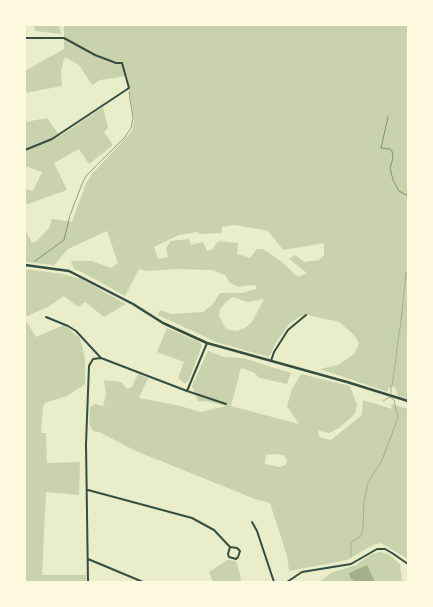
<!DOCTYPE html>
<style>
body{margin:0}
#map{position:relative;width:433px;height:607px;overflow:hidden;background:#e9edc9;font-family:"Sofia Sans Condensed",sans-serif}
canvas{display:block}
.frame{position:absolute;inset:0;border:26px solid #fefae0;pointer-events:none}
</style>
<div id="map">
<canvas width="433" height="607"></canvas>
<div class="frame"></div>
</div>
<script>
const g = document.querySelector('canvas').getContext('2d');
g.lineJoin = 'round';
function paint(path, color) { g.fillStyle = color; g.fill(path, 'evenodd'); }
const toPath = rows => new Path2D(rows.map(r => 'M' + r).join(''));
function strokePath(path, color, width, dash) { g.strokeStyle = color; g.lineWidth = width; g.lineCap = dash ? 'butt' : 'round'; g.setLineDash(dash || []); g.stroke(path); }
paint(toPath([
 [34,25,59,25,61,34,35,31],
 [64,25,408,25,408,399,398,396,395,387,388,388,388,392,320,369,338,365,354,354,359,343,354,335,339,322,308,315,301,316,290,323,275,344,269,357,216,342,158,315,160,310,171,314,203,312,212,305,220,293,243,293,256,289,256,286,251,285,239,287,230,283,225,275,212,270,177,269,147,271,139,269,125,296,82,272,74,269,71,261,92,261,111,268,118,263,107,231,68,249,54,265,25,262,25,229,32,243,38,240,49,228,52,219,72,222,86,183,92,174,132,131,134,120,127,76,100,80,92,85,79,65,65,57,61,70,62,86,25,93,25,71,64,49],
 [235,225,268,231,283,250,324,243,324,255,319,260,304,262,295,255,289,259,307,273,298,277,282,262,263,249,257,249,250,258,237,254,238,243,218,241,212,250,207,251,203,242,191,245,189,239,171,241,166,248,168,257,158,259,154,247,179,235,198,232,199,234,222,233,222,227],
 [233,297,247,302,264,299,252,322,245,328,236,331,226,329,219,316,220,309,226,302],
 [103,107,108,128,104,132,112,143,112,146,89,164,79,149,54,163,67,190,25,205,25,189,33,191,42,172,25,166,25,122,47,118,60,136],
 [25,269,63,274,81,279,126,304,104,317,85,302,78,307,64,296,48,307,25,317],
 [25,319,36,337,64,325,80,338,84,354,85,361,85,384,67,396,45,403,43,407,41,433,46,433,47,463,80,462,79,495,46,492,42,575,86,575,86,582,25,582],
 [167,328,199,342,202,345,189,380,185,384,178,378,184,362,157,352],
 [208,351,224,357,243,358,291,373,287,384,260,378,253,372,241,368,231,406,299,424,287,406,292,389,301,374,350,386,357,405,355,414,339,428,329,433,318,430,319,437,331,440,362,415,363,400,392,409,391,404,408,409,408,559,381,543,375,544,347,560,289,571,287,556,270,503,255,499,136,451,99,432,93,431,89,424,90,407,95,404,103,406,106,395,104,380,121,382,127,389,132,387,138,374,148,378,139,398,176,405,201,412,226,406,211,402,198,401,192,386],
 [275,454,283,455,287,459,286,465,279,467,265,464,266,455],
 [379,552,388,554,400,564,402,582,319,582,331,573,356,565,370,555],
 [227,560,236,561,240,574,241,582,213,582,209,572]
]), '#cad2ad');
paint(toPath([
 [367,565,375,582,356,582,350,578,349,573]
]), '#a3b18a');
strokePath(toPath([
 [401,321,406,273],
 [398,340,401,322],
 [396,357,398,341],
 [392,385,396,359],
 [391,393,391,386],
 [351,556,351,542,361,536,363,527,364,501,368,483,382,460,398,418,394,400,390,397,383,401]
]), '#a3b18a', 1);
strokePath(toPath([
 [388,117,381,148,390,149,392,151,393,158,390,168,393,180,399,191,408,196],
 [35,261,64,240,70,215,82,184,86,176,125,137,131,128,133,118,129,92]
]), '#344e41', 0.5);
strokePath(toPath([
 [25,38,64,38,95,55,116,63,122,63,129,88,52,139,25,150],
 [46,317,68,326,76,331,101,358,187,391,207,343],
 [271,361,274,352,288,330,306,315],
 [187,391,226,404],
 [88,490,192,518,214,530,230,547,237,548,240,551,238,557,236,559,229,557,228,554,230,547],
 [252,522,257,531,274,582],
 [88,559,143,582],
 [88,582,86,444,89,366,93,359,101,358],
 [287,582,302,572,351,564,377,549,385,549,392,553,408,564]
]), '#344e41', 2);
strokePath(toPath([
 [25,265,69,271,133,304,163,323,207,343,347,382,408,401]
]), '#344e41', 2.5);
</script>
